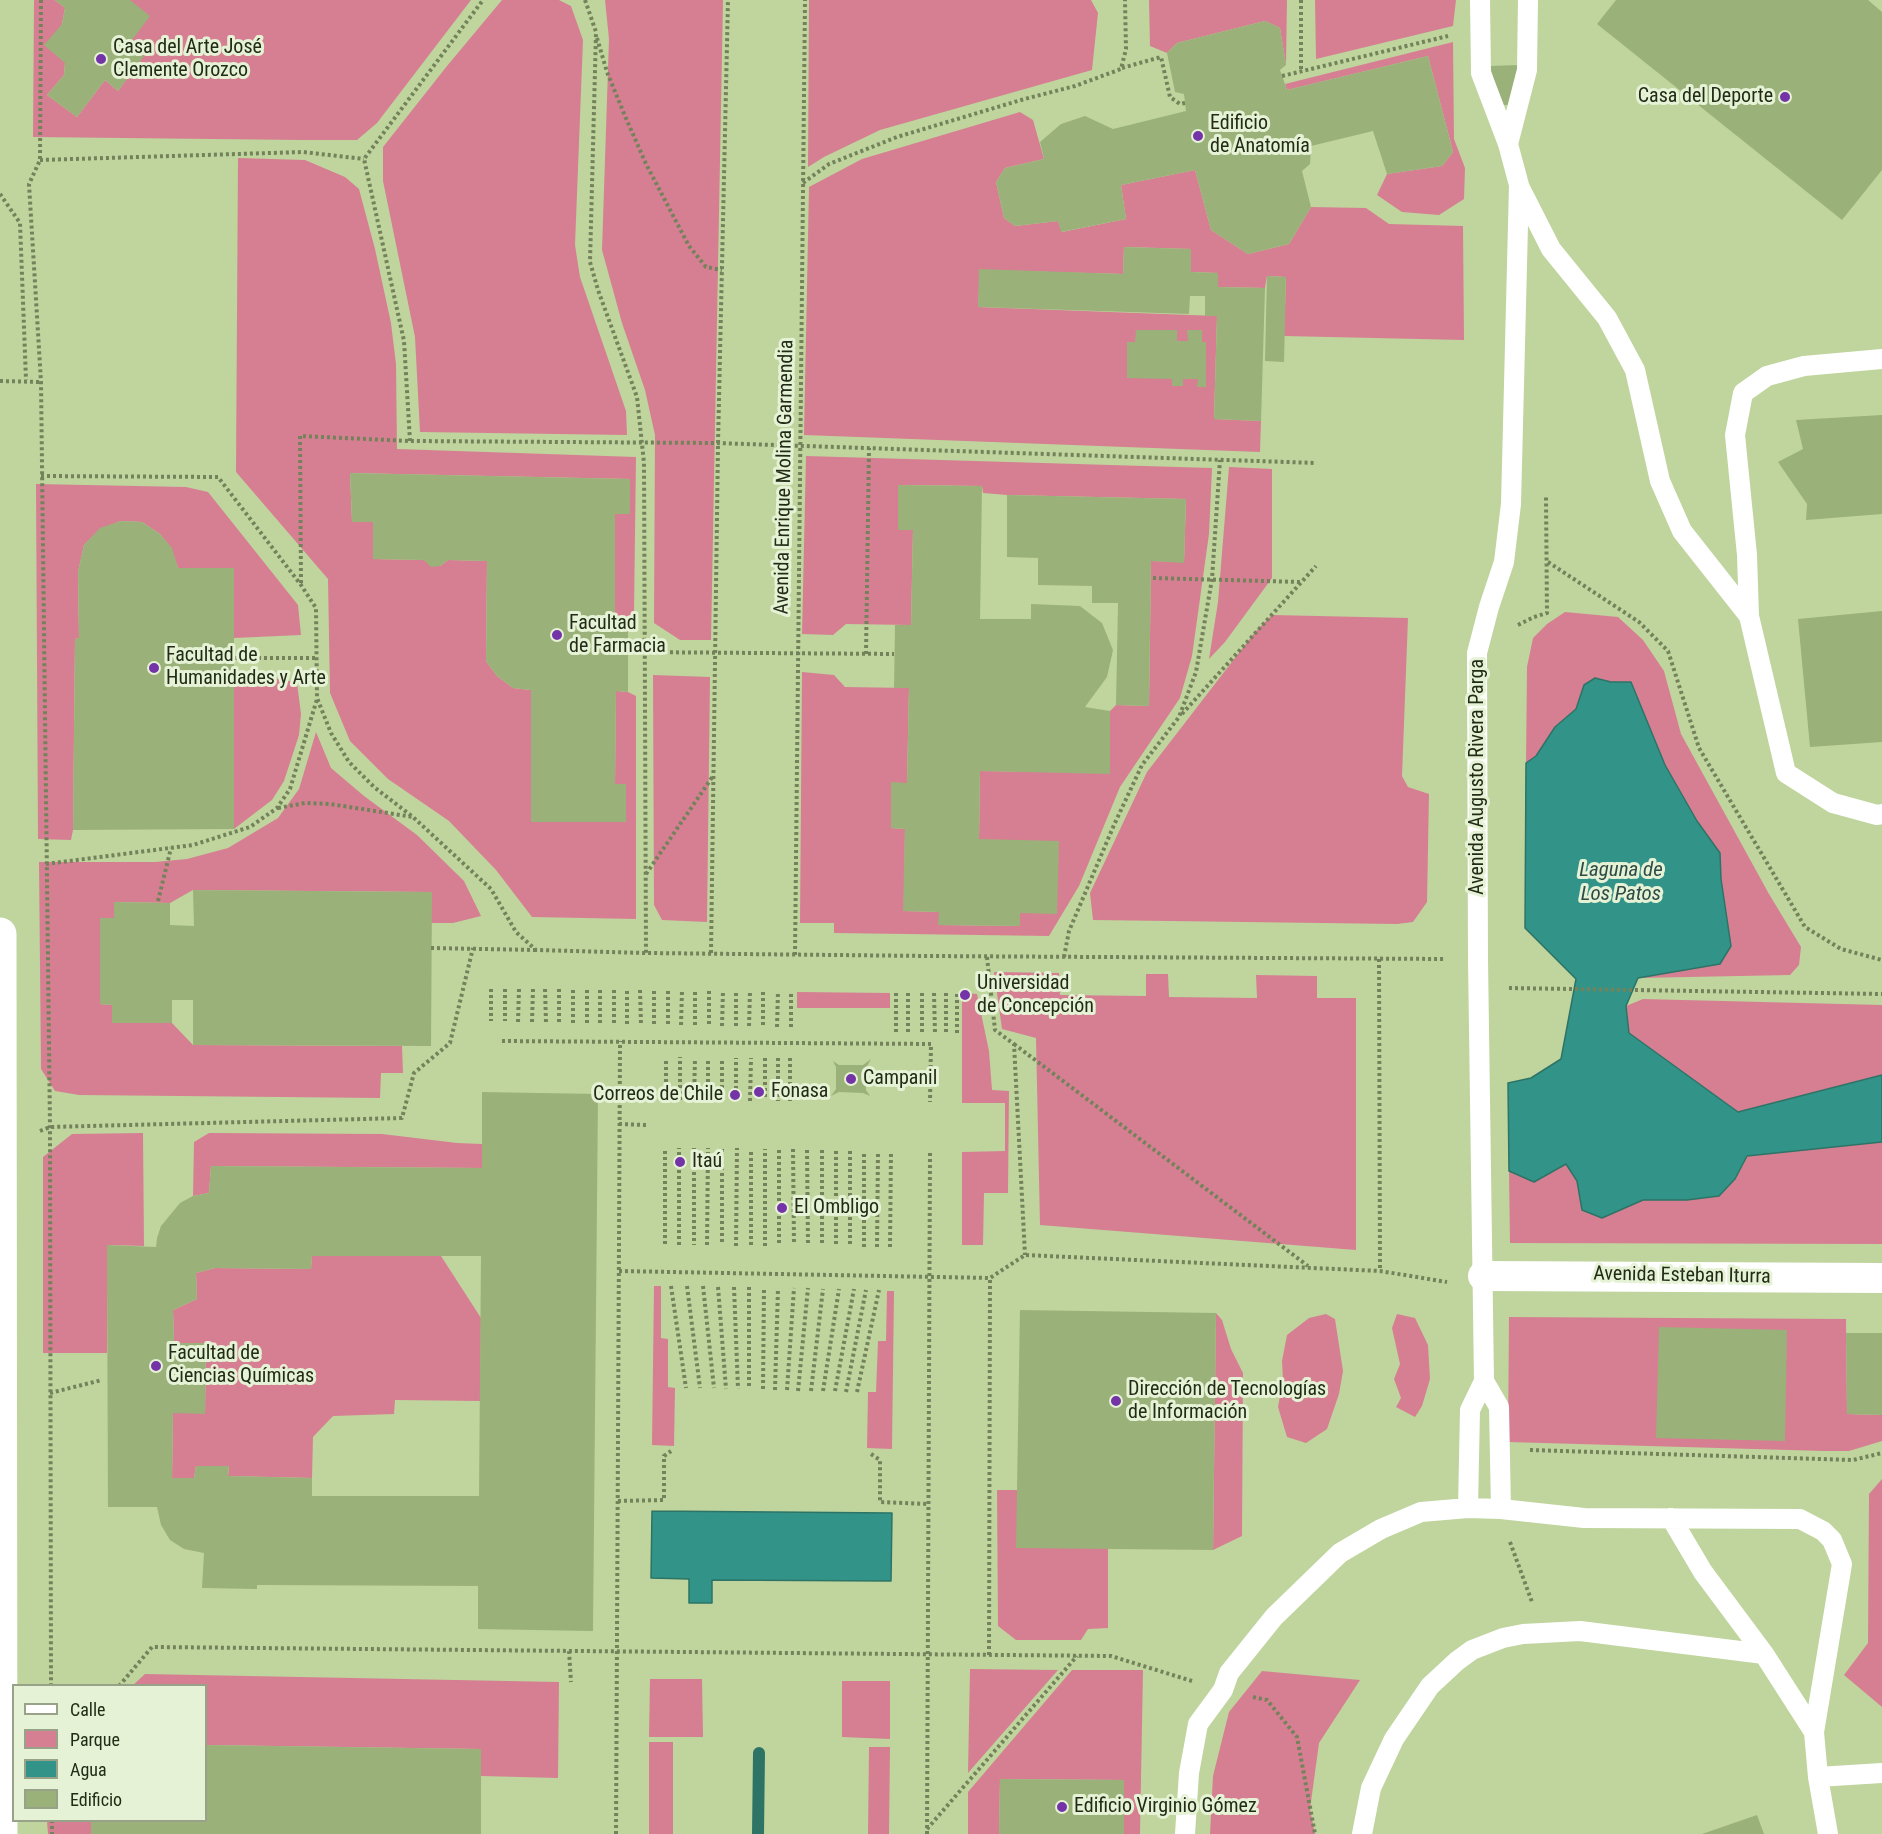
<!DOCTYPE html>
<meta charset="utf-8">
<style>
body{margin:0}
#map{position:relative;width:1882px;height:1834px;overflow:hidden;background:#bfd59d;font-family:"Roboto Condensed",sans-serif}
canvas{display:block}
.legend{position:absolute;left:12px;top:1684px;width:195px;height:138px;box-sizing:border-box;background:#e6f2d5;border:2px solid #98a288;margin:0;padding:8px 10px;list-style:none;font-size:18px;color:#222b15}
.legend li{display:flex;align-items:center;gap:12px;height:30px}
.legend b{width:30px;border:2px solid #98a288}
</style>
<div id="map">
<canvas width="1882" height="1834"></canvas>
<ul class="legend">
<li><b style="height:8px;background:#fff"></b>Calle</li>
<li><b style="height:16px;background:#d67f92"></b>Parque</li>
<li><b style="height:16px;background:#329389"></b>Agua</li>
<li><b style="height:16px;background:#9bb17a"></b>Edificio</li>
</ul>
</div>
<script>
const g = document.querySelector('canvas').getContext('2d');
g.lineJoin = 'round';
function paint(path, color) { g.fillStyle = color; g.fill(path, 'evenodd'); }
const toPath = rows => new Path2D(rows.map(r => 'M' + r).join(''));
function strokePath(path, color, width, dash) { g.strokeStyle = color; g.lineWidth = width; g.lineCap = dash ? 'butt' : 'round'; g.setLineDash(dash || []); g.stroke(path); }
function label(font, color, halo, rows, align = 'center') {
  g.font = font + ' "Roboto Condensed",sans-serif'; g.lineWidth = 6; g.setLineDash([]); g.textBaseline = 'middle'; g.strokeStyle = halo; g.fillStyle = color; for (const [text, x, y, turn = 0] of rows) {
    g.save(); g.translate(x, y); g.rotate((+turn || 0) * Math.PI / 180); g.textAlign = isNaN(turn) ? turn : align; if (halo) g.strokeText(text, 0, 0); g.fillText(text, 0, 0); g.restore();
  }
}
paint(toPath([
 [34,0,55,0,65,8,62,24,65,63,64,75,47,95,77,117,105,80,118,91,143,56,129,44,130,0,471,0,377,123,357,140,302,140,33,137],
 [502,0,559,0,571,6,583,40,575,245,580,277,626,411,627,435,420,432,415,337,383,181,383,147,447,66],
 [605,0,723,0,711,640,680,640,654,623,655,435,645,390,622,323,602,250,609,39],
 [809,0,1091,0,1098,13,1092,70,880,130,824,157,808,167],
 [1149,0,1287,0,1286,65,1280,28,1265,21,1177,43,1167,53,1150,46],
 [1315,0,1456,0,1453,26,1316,59],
 [1453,42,1454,139,1465,168,1464,199,1439,215,1402,212,1377,195,1387,174,1442,166,1453,152,1428,56,1287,90,1285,84],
 [1020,112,1033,120,1044,159,1005,168,996,182,1004,218,1015,226,1058,221,1062,232,1126,219,1121,185,1195,170,1211,230,1248,254,1289,244,1311,207,1366,208,1389,224,1463,226,1464,340,1284,336,1286,277,1267,276,1265,288,1218,287,1218,273,1191,272,1191,249,1124,247,1123,274,980,270,978,307,1217,316,1214,419,1261,421,1260,452,804,435,809,187,862,159],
 [238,158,305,160,345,177,359,189,375,249,391,323,396,364,397,449,636,457,634,612,628,619,615,619,615,514,630,479,350,473,352,521,373,522,374,559,424,560,440,566,448,560,487,561,486,661,497,676,513,688,531,690,531,822,626,822,626,784,615,784,616,691,628,692,636,696,636,919,532,917,496,870,449,821,388,779,350,741,330,693,328,579,236,472],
 [806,456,1212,468,1209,534,1192,656,1180,698,1120,787,1079,886,1049,936,834,933,834,923,800,923,802,672,834,675,845,687,909,688,907,783,891,783,891,828,905,829,904,911,939,912,939,925,1020,926,1020,913,979,839,980,771,1110,773,1110,711,1116,705,1149,706,1151,561,1184,562,1186,499,1007,495,983,493,982,486,898,485,898,529,913,530,911,625,846,624,833,635,802,634],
 [1229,467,1272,469,1272,578,1225,642,1209,659,1218,602],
 [36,484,186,487,208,492,298,605,301,635,234,638,234,568,178,568,171,548,160,534,142,522,121,521,100,529,84,545,78,572,79,638,75,639,73,830,71,840,38,839],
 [1565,612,1618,617,1643,640,1664,671,1681,734,1769,894,1801,947,1799,965,1790,975,1638,978,1666,972,1721,879,1720,853,1697,821,1665,765,1631,682,1611,682,1595,678,1584,685,1576,709,1555,727,1536,756,1526,763,1527,667,1533,638,1547,624],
 [1272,615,1408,618,1402,776,1408,787,1429,794,1427,902,1413,922,1397,924,1093,920,1090,893,1147,772,1255,632],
 [653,675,710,677,707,922,662,920,654,905],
 [234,678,283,679,297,683,301,714,299,735,284,781,272,800,234,829],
 [316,732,331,768,364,796,417,835,464,881,481,916,453,923,431,923,431,892,193,890,170,903,114,902,114,918,100,918,100,1004,112,1005,112,1023,172,1023,193,1045,402,1046,403,1073,381,1073,380,1098,79,1095,55,1091,41,1069,39,862,155,862,187,859,228,848,278,818,299,789],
 [994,972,1059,973,1060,995,1146,996,1146,974,1168,974,1169,997,1257,998,1256,975,1317,976,1317,998,1356,998,1356,1250,1040,1225,1036,1038,1002,1029],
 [797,992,890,993,890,1008,797,1008],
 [962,993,977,994,989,1051,992,1090,1009,1091,1008,1193,984,1193,983,1245,962,1245,962,1152,1005,1151,1005,1103,962,1103],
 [1643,999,1882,1005,1882,1075,1738,1112,1628,1033,1626,1006],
 [143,1133,144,1246,108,1245,107,1353,43,1353,43,1157,72,1134],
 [209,1133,382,1134,457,1143,482,1144,482,1168,211,1166,209,1193,193,1196,194,1142],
 [1882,1142,1882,1244,1510,1243,1509,1171,1534,1182,1566,1164,1577,1181,1582,1210,1602,1218,1643,1200,1687,1200,1735,1179,1747,1156],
 [312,1256,441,1256,481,1318,480,1401,395,1400,394,1414,333,1416,313,1437,312,1478,228,1476,229,1466,196,1466,194,1478,172,1478,173,1413,205,1413,206,1343,174,1343,173,1310,197,1299,196,1273,215,1268,311,1269],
 [654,1286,661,1286,661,1338,668,1339,668,1387,675,1388,674,1446,652,1445],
 [887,1291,894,1291,892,1449,867,1448,868,1392,876,1392,878,1341,886,1341],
 [1216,1313,1222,1320,1231,1349,1243,1373,1242,1536,1213,1550],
 [1326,1314,1335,1319,1343,1371,1339,1394,1327,1429,1306,1443,1287,1437,1278,1407,1283,1380,1282,1361,1287,1335,1309,1318],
 [1397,1314,1415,1318,1428,1345,1430,1379,1422,1406,1415,1417,1396,1407,1401,1398,1394,1379,1400,1364,1392,1328],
 [1509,1317,1846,1319,1847,1414,1882,1415,1882,1441,1849,1451,1824,1451,1508,1442],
 [1882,1479,1882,1707,1844,1675,1868,1643,1869,1494],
 [997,1490,1017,1490,1108,1548,1108,1628,1088,1629,1081,1640,1016,1640,998,1626],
 [970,1669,1058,1670,968,1773],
 [1072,1670,1143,1670,1140,1834,1124,1834,1124,1780,1000,1779,999,1834,968,1834,968,1792],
 [1262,1671,1360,1680,1319,1743,1310,1809,1315,1834,1210,1834,1213,1776,1229,1712],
 [145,1674,559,1682,558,1778,481,1776,481,1749,206,1745,206,1686,132,1686],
 [650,1679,702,1679,703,1737,649,1737],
 [842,1681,890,1681,890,1739,842,1737],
 [649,1742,673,1742,673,1834,649,1834],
 [869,1747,890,1747,889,1834,868,1834],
 [47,1821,91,1821,91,1834,48,1834]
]), '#d67f92');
const water = toPath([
 [1595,678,1611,682,1631,682,1665,765,1697,821,1720,853,1721,879,1731,946,1720,964,1638,978,1626,1006,1629,1033,1738,1112,1882,1075,1882,1142,1747,1156,1735,1179,1719,1196,1687,1200,1643,1200,1602,1218,1582,1210,1577,1181,1566,1164,1534,1182,1509,1171,1508,1083,1531,1078,1561,1059,1576,979,1525,928,1526,763,1536,756,1555,727,1576,709,1584,685,1595,678],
 [652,1511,892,1513,891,1581,712,1580,712,1603,689,1603,689,1579,651,1578,652,1511]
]);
paint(water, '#329389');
strokePath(water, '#2d7466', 1.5);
strokePath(toPath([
 [758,1834,759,1753]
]), '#2d7466', 12);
paint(toPath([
 [55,0,130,0,150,16,129,44,144,56,118,91,105,80,77,117,47,95,64,75,65,63,44,45,62,24,65,8],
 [1616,0,1868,0,1882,12,1882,170,1842,220,1597,24],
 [1265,21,1280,28,1286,65,1280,70,1287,90,1428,56,1453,152,1442,166,1387,174,1373,131,1311,146,1310,164,1302,171,1311,207,1289,244,1248,254,1211,230,1195,170,1121,185,1126,219,1061,232,1058,221,1015,226,1004,218,996,182,1005,168,1044,159,1040,142,1061,124,1085,116,1113,129,1186,111,1184,94,1175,92,1167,53,1177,43],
 [1519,65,1513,105,1500,105,1490,66],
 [1124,247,1191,249,1191,272,1218,273,1218,287,1265,288,1261,421,1214,419,1217,316,1205,316,1205,296,1190,296,1189,314,978,307,979,269,1123,274],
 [1267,276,1286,277,1284,362,1265,361],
 [1136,330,1177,330,1177,341,1188,341,1187,330,1202,330,1202,342,1206,342,1206,387,1197,387,1198,379,1183,379,1183,386,1172,386,1172,379,1127,378,1127,342,1135,342],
 [1882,415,1882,514,1806,520,1807,504,1778,462,1803,449,1796,420],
 [350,473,630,479,630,514,615,514,615,619,628,619,628,692,616,691,615,784,626,784,626,822,531,822,531,690,513,688,497,676,486,661,487,561,448,560,440,566,431,567,424,560,373,559,373,522,352,522],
 [898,485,982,486,980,619,1031,619,1031,604,1080,606,1102,623,1113,650,1107,677,1085,707,1110,711,1110,774,980,771,979,839,1059,841,1057,914,1020,913,1020,926,938,925,939,912,903,911,905,829,891,828,891,782,907,783,909,688,894,688,895,625,911,625,913,530,898,530],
 [1007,495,1186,499,1184,563,1151,561,1149,706,1116,705,1118,603,1092,603,1092,586,1038,585,1038,558,1007,557],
 [121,521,142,522,160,534,172,548,178,568,234,568,234,829,73,830,75,639,79,638,78,572,84,545,100,528],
 [1882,611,1882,742,1810,747,1798,619],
 [193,890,432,892,431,1046,193,1045,193,1000,172,1000,172,1023,112,1023,112,1005,100,1004,100,918,114,918,114,902,170,903,170,925,194,926],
 [871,1059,866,1068,866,1090,870,1096,863,1093,839,1092,831,1096,836,1089,836,1067,833,1061,839,1065,863,1065],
 [482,1092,598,1094,593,1631,478,1629,478,1586,257,1585,257,1589,202,1588,204,1553,184,1549,170,1540,161,1525,157,1507,108,1507,107,1245,156,1247,157,1238,161,1226,180,1203,193,1196,209,1193,211,1166,482,1168],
 [312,1256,481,1256,479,1496,312,1496,312,1478,228,1476,229,1466,196,1466,194,1478,172,1478,173,1413,205,1414,206,1343,174,1343,173,1310,197,1299,196,1273,215,1268,311,1269],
 [1020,1310,1216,1313,1213,1550,1016,1548],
 [1659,1327,1787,1330,1785,1441,1656,1438],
 [1846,1333,1882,1333,1882,1415,1847,1414],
 [206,1745,481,1749,481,1834,91,1834,91,1820,206,1820],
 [1000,1779,1124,1780,1124,1834,999,1834],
 [1757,1815,1764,1834,1702,1834]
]), '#9bb17a');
strokePath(toPath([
 [41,0,40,160,29,184,41,382,50,1127,51,1686],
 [585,0,596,32,590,262,598,290,637,397,644,463,646,953],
 [1301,0,1301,72],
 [597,38,607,72,625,116,646,164,689,246,706,267,722,270],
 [1122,68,1161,57,1170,97,1180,104,1185,103],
 [1282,76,1448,36],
 [40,160,303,152,364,159],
 [803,183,829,164,897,137,1021,100,1075,86,1121,69,1126,49,1125,0],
 [0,194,20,223,26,380],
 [0,381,41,382],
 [410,441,404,341,364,159,483,0],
 [41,476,218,477,301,585,316,608,317,698,331,733,349,762,374,787,413,817,491,889,516,932,536,950,646,953,929,956,1446,959],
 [1548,562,1639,622,1668,651,1699,748,1805,927,1841,949,1882,960],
 [1153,578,1301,582],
 [301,583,300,436,410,441,715,443,1316,463],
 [1518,625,1534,617,1547,613,1546,497],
 [628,652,894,654],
 [866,654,869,448],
 [234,658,318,658],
 [1182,714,1316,566],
 [278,808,305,803,330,804,413,817],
 [46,864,193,845,250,827,277,808,290,789,317,699],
 [646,874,713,776],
 [158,901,171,848],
 [431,948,536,950],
 [711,953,718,444,728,0],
 [795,955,805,0],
 [987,957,995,1030,1014,1044,1025,1255],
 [1064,957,1069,931,1114,825,1142,765,1179,717,1196,672,1212,579,1220,460],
 [1379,959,1380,1271],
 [1509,988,1882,994],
 [491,989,491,1021],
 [505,989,505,1021],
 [545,989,546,1022],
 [559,989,559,1022],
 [587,990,587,1023],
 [640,990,641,1024],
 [709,991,709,1025],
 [763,992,763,1026],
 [896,993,896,1033],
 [908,993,908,1033],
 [922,993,922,1034],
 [934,993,935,1033],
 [946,993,946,1033],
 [957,994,957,1034],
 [518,1022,519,989],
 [532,1022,533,989],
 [573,1023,573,989],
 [600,1023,600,990],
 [614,1023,614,990],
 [627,1024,627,990],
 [654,1024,654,991],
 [668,1024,668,991],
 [681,1025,682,991],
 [695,1025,695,991],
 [722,1026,723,991],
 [736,1026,736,991],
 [749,1026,750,991],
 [777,1027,778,991],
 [791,1027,791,992],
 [502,1041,931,1044,930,1102],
 [1014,1044,1308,1266],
 [765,1058,765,1100],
 [778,1058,778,1101],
 [790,1058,790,1101],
 [666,1100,666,1058],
 [680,1100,680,1057],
 [694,1100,695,1058],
 [708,1100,708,1058],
 [722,1100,722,1058],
 [736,1101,736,1058],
 [750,1101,751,1058],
 [619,1124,646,1125],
 [40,1131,50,1127,402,1118,414,1073,450,1043,473,948],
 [694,1148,694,1245],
 [722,1149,722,1245],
 [793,1149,794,1245],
 [779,1150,779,1246],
 [807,1150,808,1245],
 [822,1150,822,1246],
 [836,1151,836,1246],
 [850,1151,850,1246],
 [665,1244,665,1148],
 [679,1245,679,1148],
 [707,1245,708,1148],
 [751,1245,751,1149],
 [736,1246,737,1148],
 [765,1246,765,1149],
 [864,1247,864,1151],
 [877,1247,878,1151],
 [890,1247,891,1151],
 [619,1271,990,1278,1025,1255,1380,1271,1447,1282],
 [671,1286,686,1388],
 [687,1286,700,1388],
 [703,1286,714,1388],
 [718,1287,726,1389],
 [734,1287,738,1389],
 [749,1287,749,1389],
 [763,1389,764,1288],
 [775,1390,778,1288],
 [787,1390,794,1288],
 [798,1391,808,1288],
 [811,1391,823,1289],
 [823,1391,839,1289],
 [835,1391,854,1289],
 [846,1392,866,1290],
 [857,1392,879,1290],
 [50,1393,102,1380],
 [1530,1450,1853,1460,1882,1453],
 [871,1454,880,1460,880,1502,928,1504],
 [618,1501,664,1500,664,1456,671,1451],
 [1510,1542,1532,1602],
 [569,1651,571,1682],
 [989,1655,990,1278],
 [119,1686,152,1647,1111,1656,1192,1681],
 [1253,1697,1267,1700,1297,1737,1315,1834],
 [52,1820,52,1834],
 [927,1829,1077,1656],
 [616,1834,620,1041],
 [927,1834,930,1152]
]), '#73825b', 4, [3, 3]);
strokePath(toPath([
 [1508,144,1527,70,1528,0],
 [1520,188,1551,249,1607,318,1635,370,1660,481,1682,531,1749,616,1747,555,1735,435,1743,393,1767,376,1804,366,1882,359],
 [1749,616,1786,773,1833,803,1877,815,1882,814],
 [1484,1381,1499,1407,1501,1509],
 [1468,1508,1470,1410,1484,1381,1478,959,1477,653,1489,607,1504,562,1511,504,1519,185,1508,144,1481,73,1480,0],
 [1671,1518,1703,1572,1764,1654,1814,1732],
 [1818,1777,1882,1773],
 [1185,1834,1189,1773,1198,1724,1223,1690,1229,1673,1274,1617,1340,1553,1381,1529,1421,1512,1468,1508,1501,1509,1584,1518,1800,1519,1823,1531,1832,1540,1842,1564,1814,1732,1818,1777,1828,1834],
 [1362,1834,1371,1788,1394,1739,1430,1686,1457,1661,1472,1650,1503,1638,1523,1634,1580,1631,1764,1654]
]), '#fff', 20);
strokePath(toPath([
 [1483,1276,1882,1278]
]), '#fff', 30);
strokePath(toPath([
 [0,934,1,1834]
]), '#fff', 33);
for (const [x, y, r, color] of [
 [101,59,6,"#7434a8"],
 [1785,97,6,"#7434a8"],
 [1198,136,6,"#7434a8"],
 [557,635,6,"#7434a8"],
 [154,668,6,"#7434a8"],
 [965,995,6,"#7434a8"],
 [851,1079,6,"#7434a8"],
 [759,1092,6,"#7434a8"],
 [735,1095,6,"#7434a8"],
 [680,1162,6,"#7434a8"],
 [782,1208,6,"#7434a8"],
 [156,1366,6,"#7434a8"],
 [1116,1401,6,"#7434a8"],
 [1062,1807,6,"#7434a8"]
]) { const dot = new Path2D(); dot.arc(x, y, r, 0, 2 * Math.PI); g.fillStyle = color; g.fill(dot); strokePath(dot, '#e6f2d5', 2); }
label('20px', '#222b15', '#e6f2d5', [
 ["Casa del Arte José",113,48],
 ["Clemente Orozco",113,71],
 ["Casa del Deporte",1773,97,"right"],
 ["Edificio",1210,124],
 ["de Anatomía",1210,147],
 ["Facultad",569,624],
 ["de Farmacia",569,647],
 ["Facultad de",166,656],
 ["Humanidades y Arte",166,679],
 ["Universidad",977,984],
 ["de Concepción",977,1007],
 ["Campanil",863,1079],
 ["Fonasa",771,1092],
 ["Correos de Chile",723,1095,"right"],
 ["Itaú",692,1162],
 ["El Ombligo",794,1208],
 ["Facultad de",168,1354],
 ["Ciencias Químicas",168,1377],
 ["Dirección de Tecnologías",1128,1390],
 ["de Información",1128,1413],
 ["Edificio Virginio Gómez",1074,1807]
], 'left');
label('20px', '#222b15', '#e6f2d5', [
 ["Avenida Enrique Molina Garmendia",785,477,-89],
 ["Avenida Augusto Rivera Parga",1478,777,-90],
 ["Avenida Esteban Iturra",1682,1276,1]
]);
label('italic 21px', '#2d4b47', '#e6f2d5', [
 ["Laguna de",1621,871],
 ["Los Patos",1621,895]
]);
</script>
